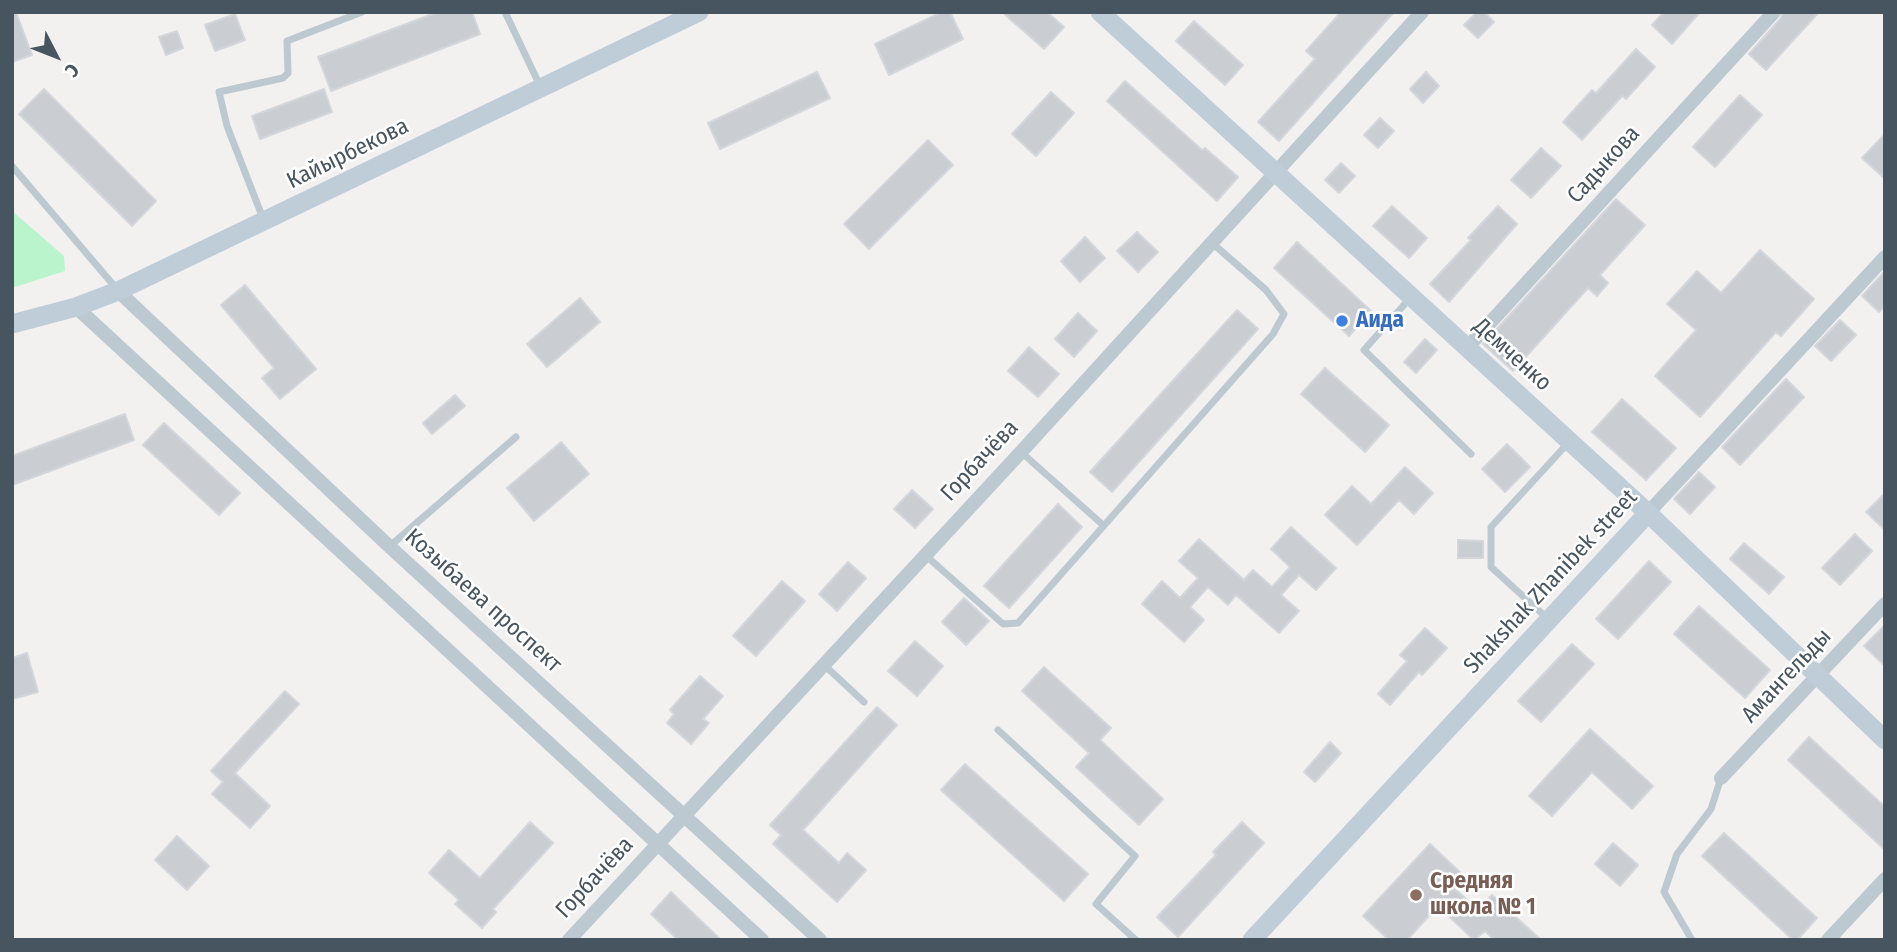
<!DOCTYPE html>
<meta charset="utf-8">
<style>
body{margin:0}
#map{position:relative;width:1897px;height:952px;overflow:hidden;background:#f3f0f0;font-family:"Fira Sans Condensed",sans-serif}
canvas{display:block}
.frame{position:absolute;inset:0;border:14px solid #465560;pointer-events:none}
.north{position:absolute;left:21px;top:21px;width:70px;height:70px;-webkit-text-stroke:5px #fff;paint-order:stroke;rotate:132deg;font-size:19px;font-weight:700;line-height:28px;text-align:center;color:#465560}
.north::after{content:'';display:block;margin:auto;width:24px;height:32px;background:#465560;clip-path:polygon(50% 0,100% 100%,50% 72%,0 100%)}
</style>
<div id="map">
<canvas width="1897" height="952"></canvas>
<div class="frame"></div>
<div class="north">С</div>
</div>
<script>
const g = document.querySelector('canvas').getContext('2d');
g.lineJoin = 'round';
function paint(path, color) { g.fillStyle = color; g.fill(path, 'evenodd'); }
const toPath = rows => new Path2D(rows.map(r => 'M' + r).join(''));
function strokePath(path, color, width, dash) { g.strokeStyle = color; g.lineWidth = width; g.lineCap = dash ? 'butt' : 'round'; g.setLineDash(dash || []); g.stroke(path); }
function label(font, color, halo, rows, align = 'center') {
  g.font = font + ' "Fira Sans Condensed",sans-serif'; g.lineWidth = 5; g.setLineDash([]); g.textBaseline = 'middle'; g.strokeStyle = halo; g.fillStyle = color; for (const [text, x, y, turn = 0] of rows) {
    g.save(); g.translate(x, y); g.rotate((+turn || 0) * Math.PI / 180); g.textAlign = isNaN(turn) ? turn : align; if (halo) g.strokeText(text, 0, 0); g.fillText(text, 0, 0); g.restore();
  }
}
paint(toPath([
 [12,211,64,256,65,271,12,288]
]), '#baf4cd');
const building = toPath([
 [12,12,16,12,32,55,12,62,12,12],
 [438,12,472,12,480,34,331,91,318,57,438,12],
 [942,12,950,12,963,39,889,75,875,44,942,12],
 [1002,12,1047,12,1064,27,1044,49,1002,12],
 [1341,12,1394,12,1279,141,1258,122,1315,59,1306,51,1341,12],
 [1477,12,1484,12,1494,22,1478,38,1464,25,1477,12],
 [1664,12,1700,12,1672,44,1652,25,1664,12],
 [1783,12,1819,12,1766,70,1749,54,1781,18,1783,12],
 [235,14,245,40,215,51,205,25,235,14],
 [1194,21,1243,65,1225,85,1176,41,1194,21],
 [177,31,183,48,166,55,159,37,177,31],
 [1636,49,1655,67,1626,99,1622,96,1582,140,1563,122,1592,90,1596,93,1636,49],
 [817,72,830,98,720,149,708,123,817,72],
 [1426,72,1439,86,1423,103,1410,89,1426,72],
 [1125,81,1202,150,1205,148,1238,177,1217,201,1107,101,1125,81],
 [44,89,156,201,132,226,19,114,44,89],
 [324,89,332,112,260,139,252,116,324,89],
 [1051,92,1074,113,1036,156,1012,134,1051,92],
 [1740,95,1762,115,1715,167,1693,147,1740,95],
 [1380,118,1394,131,1378,148,1364,135,1380,118],
 [1885,134,1885,179,1862,158,1885,134],
 [928,140,953,165,869,249,844,224,928,140],
 [1541,148,1561,166,1531,198,1511,180,1541,148],
 [1341,163,1355,176,1339,193,1325,180,1341,163],
 [1616,199,1645,225,1600,275,1608,283,1597,296,1588,288,1513,371,1483,344,1616,199],
 [1392,206,1427,238,1409,258,1373,226,1392,206],
 [1498,206,1517,224,1449,302,1430,284,1471,240,1468,238,1498,206],
 [1137,232,1158,252,1138,272,1117,251,1137,232],
 [1085,237,1105,258,1080,282,1061,261,1085,237],
 [1297,242,1371,311,1349,336,1274,268,1297,242],
 [1760,250,1814,299,1781,336,1776,332,1700,417,1655,376,1696,330,1667,304,1697,271,1721,293,1760,250],
 [1885,271,1885,306,1879,312,1862,296,1885,271],
 [245,285,316,369,280,399,262,378,274,368,221,305,245,285],
 [580,298,600,322,547,367,527,344,580,298],
 [1237,310,1258,329,1112,492,1090,472,1237,310],
 [1078,313,1097,331,1074,357,1055,339,1078,313],
 [1840,320,1856,335,1831,361,1815,346,1840,320],
 [1425,339,1437,350,1416,373,1404,362,1425,339],
 [1029,347,1059,374,1038,397,1008,371,1029,347],
 [1325,368,1389,425,1365,452,1301,394,1325,368],
 [1786,379,1804,397,1740,465,1722,447,1786,379],
 [455,395,465,406,432,434,423,423,455,395],
 [1622,399,1676,448,1646,480,1592,432,1622,399],
 [125,414,134,440,12,485,12,456,125,414],
 [164,423,240,493,219,515,143,445,164,423],
 [561,442,589,474,534,521,507,488,561,442],
 [1507,444,1530,467,1505,492,1482,469,1507,444],
 [1405,467,1433,493,1414,514,1399,500,1357,545,1325,515,1352,486,1371,504,1405,467],
 [1699,472,1715,487,1690,514,1674,499,1699,472],
 [912,490,933,509,915,528,894,509,912,490],
 [1885,493,1885,530,1866,512,1885,493],
 [1058,504,1082,527,1009,608,984,586,1058,504],
 [1291,527,1336,568,1316,590,1299,575,1281,595,1299,611,1279,633,1236,595,1228,605,1208,587,1190,607,1204,620,1184,642,1142,604,1162,581,1180,598,1198,578,1179,561,1199,539,1244,580,1253,570,1272,587,1290,567,1271,549,1291,527],
 [1855,534,1872,551,1840,585,1822,568,1855,534],
 [1458,540,1483,541,1483,558,1458,558,1458,540],
 [1744,543,1784,577,1769,594,1730,559,1744,543],
 [1649,561,1671,582,1618,639,1596,619,1649,561],
 [848,562,866,578,837,611,819,594,848,562],
 [782,581,805,601,756,656,733,636,782,581],
 [964,598,989,621,966,645,942,622,964,598],
 [1699,606,1770,670,1745,698,1674,634,1699,606],
 [1885,625,1885,666,1864,646,1885,625],
 [1425,628,1447,648,1422,675,1419,672,1390,705,1378,694,1407,661,1400,655,1425,628],
 [915,641,943,666,917,696,888,671,915,641],
 [1572,644,1594,664,1541,722,1518,701,1572,644],
 [27,653,38,692,12,699,12,658,27,653],
 [1044,667,1111,728,1100,740,1163,799,1139,825,1076,767,1089,753,1022,691,1044,667],
 [700,676,723,696,703,719,709,723,691,744,667,723,674,714,670,710,700,676],
 [285,691,299,704,235,773,270,806,250,828,212,794,223,782,211,771,285,691],
 [877,707,897,725,803,830,839,863,847,853,866,870,837,902,773,844,781,835,770,825,877,707],
 [1590,729,1653,786,1632,809,1592,772,1552,816,1529,796,1590,729],
 [1809,737,1885,807,1885,850,1788,760,1809,737],
 [1330,742,1341,753,1315,782,1304,772,1330,742],
 [965,764,1088,874,1064,901,941,790,965,764],
 [530,822,553,843,493,909,496,912,482,928,455,904,459,900,429,873,449,850,480,878,530,822],
 [1242,822,1264,843,1178,937,1157,917,1216,855,1213,852,1242,822],
 [1724,833,1817,918,1797,940,1793,940,1702,856,1724,833],
 [177,836,209,866,187,890,155,860,177,836],
 [1613,843,1638,865,1620,886,1595,864,1613,843],
 [1430,844,1463,875,1453,887,1478,910,1492,895,1541,940,1494,940,1485,931,1474,940,1438,906,1407,940,1389,940,1363,916,1430,844],
 [671,892,721,940,678,940,651,914,671,892]
]);
paint(building, '#caced3');
strokePath(building, '#d3d7dc', 2);
strokePath(toPath([
 [505,12,541,88],
 [12,166,116,288],
 [264,221,227,126,219,92,283,78,288,73,287,41,362,12],
 [1411,297,1364,350,1471,454],
 [1021,452,1103,525],
 [390,546,516,437],
 [924,554,1003,624,1018,623,1273,334,1284,314,1266,290,1211,242],
 [1548,619,1491,567,1491,527,1569,442],
 [823,664,864,702],
 [998,730,1135,856,1096,904,1136,940],
 [1692,940,1664,892,1677,854,1711,809,1721,778]
]), '#bcc9d1', 7);
strokePath(toPath([
 [118,291,390,547,820,940],
 [76,307,762,940],
 [1467,348,1774,12],
 [1648,513,1885,257],
 [1721,778,1885,604],
 [569,940,1021,452,1422,12],
 [1828,940,1885,879]
]), '#bcc9d1', 14);
strokePath(toPath([
 [1100,12,1648,513,1885,740],
 [12,324,76,307,118,291,699,12],
 [1252,940,1648,513]
]), '#bfcdd9', 19);
for (const [x, y, r, color] of [
 [1342,321,7,"#3f7fe0"],
 [1416,895,7,"#8d6e63"]
]) { const dot = new Path2D(); dot.arc(x, y, r, 0, 2 * Math.PI); g.fillStyle = color; g.fill(dot); strokePath(dot, '#fff', 2.5); }
label('23px', '#465560', '#fff', [
 ["Кайырбекова",348,154,-26],
 ["Садыкова",1604,165,-48],
 ["Демченко",1512,355,42],
 ["Горбачёва",980,461,-47],
 ["Shakshak Zhanibek street",1551,582,-47],
 ["Козыбаева проспект",483,601,42],
 ["Амангельды",1787,676,-47],
 ["Горбачёва",595,878,-47]
]);
label('bold 23px', '#366cbe', '#fff', [
 ["Аида",1356,321]
], 'left');
label('bold 23px', '#785e54', '#fff', [
 ["Средняя",1430,882],
 ["школа № 1",1430,908]
], 'left');
</script>
